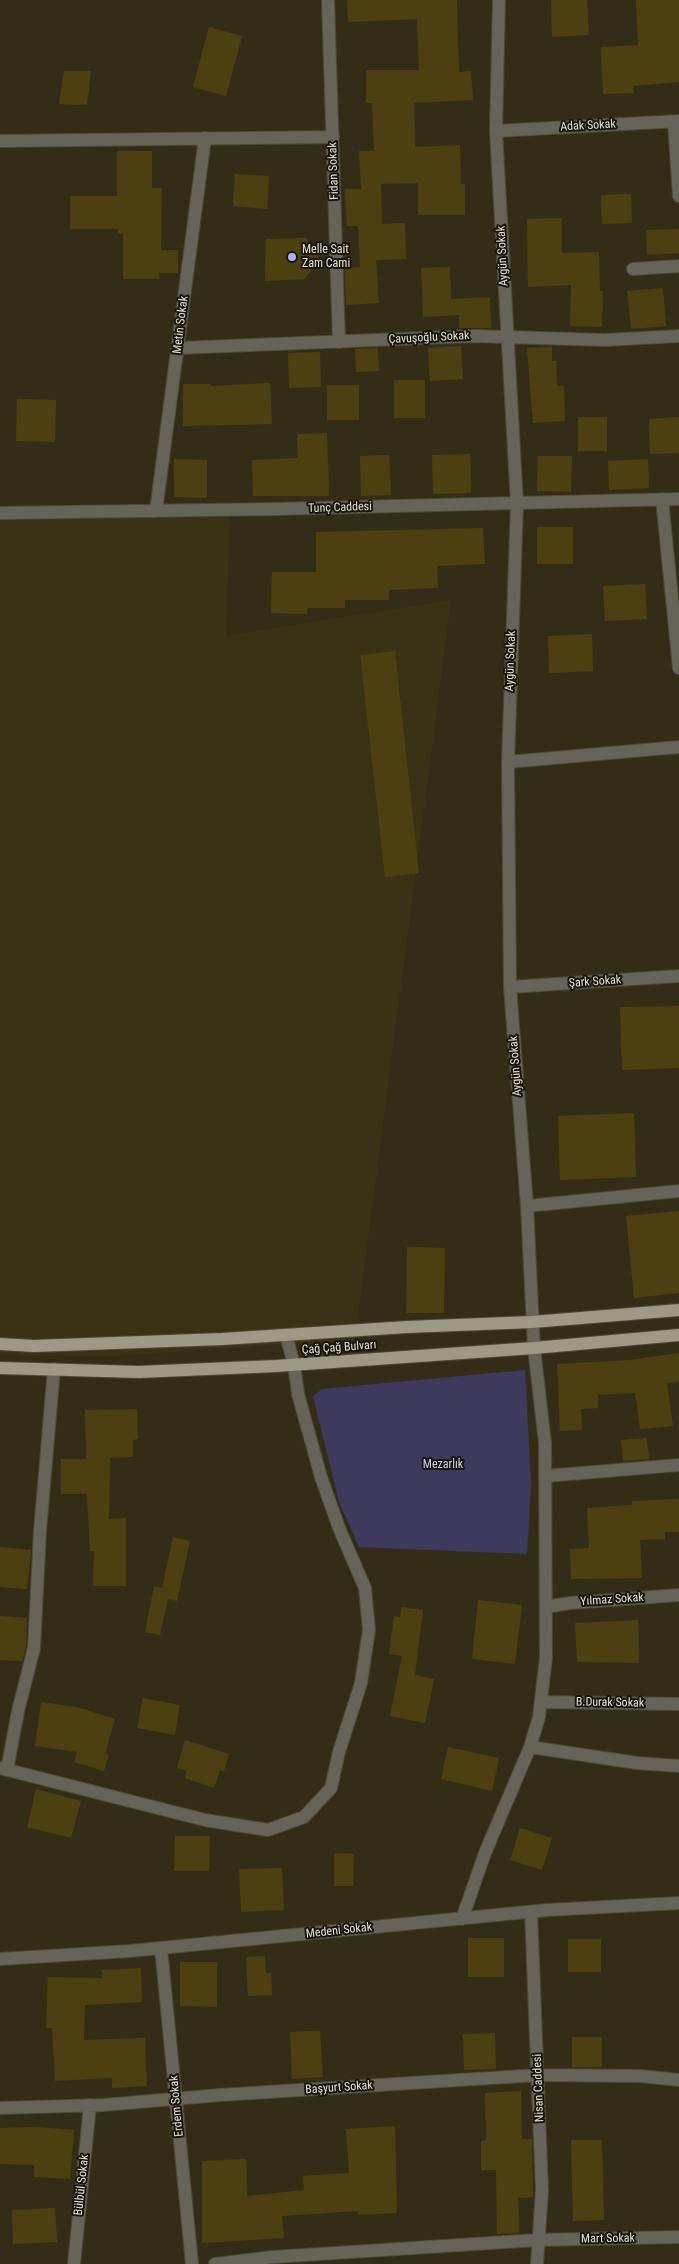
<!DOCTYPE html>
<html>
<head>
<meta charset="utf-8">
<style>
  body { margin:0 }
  canvas { display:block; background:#332d18 }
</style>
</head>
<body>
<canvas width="679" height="2264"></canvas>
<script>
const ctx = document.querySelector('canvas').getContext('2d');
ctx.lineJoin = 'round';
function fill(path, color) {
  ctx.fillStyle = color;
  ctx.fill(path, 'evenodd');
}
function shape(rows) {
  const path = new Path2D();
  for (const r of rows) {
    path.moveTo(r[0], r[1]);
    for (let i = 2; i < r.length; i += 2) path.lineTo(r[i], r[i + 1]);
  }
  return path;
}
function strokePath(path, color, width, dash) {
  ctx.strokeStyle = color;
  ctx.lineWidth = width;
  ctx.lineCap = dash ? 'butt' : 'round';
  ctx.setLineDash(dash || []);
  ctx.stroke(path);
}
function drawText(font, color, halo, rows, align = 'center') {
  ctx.font = font + ' "Roboto Condensed",sans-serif';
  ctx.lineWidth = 4;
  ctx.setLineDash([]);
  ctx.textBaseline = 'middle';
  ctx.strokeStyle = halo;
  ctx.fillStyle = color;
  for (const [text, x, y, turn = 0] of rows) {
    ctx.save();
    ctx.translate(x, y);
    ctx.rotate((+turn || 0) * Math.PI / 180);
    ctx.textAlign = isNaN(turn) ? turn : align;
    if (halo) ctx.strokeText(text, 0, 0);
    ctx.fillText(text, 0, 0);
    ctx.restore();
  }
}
fill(shape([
  [0,512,230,513,226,636,451,600,355,1339,112,1356,0,1355]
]), '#3a3215');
fill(shape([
  [525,1370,531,1484,527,1554,359,1547,339,1502,313,1396,322,1389]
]), '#3d3a5e');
fill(shape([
  [347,0,457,0,459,72,471,71,473,100,414,103,415,147,460,145,461,184,465,184,465,215,418,215,418,183,381,184,382,224,405,223,406,259,376,260,379,303,346,305,345,268,360,267,358,226,347,226,345,189,361,189,359,151,374,151,372,103,366,103,366,70,419,70,417,19,348,22],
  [551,0,587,0,589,35,552,37],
  [636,0,679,0,679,82,633,86,634,93,603,94,601,47,638,45],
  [209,27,242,36,226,96,193,87],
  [64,71,91,71,87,105,59,104],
  [117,151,152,151,152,188,162,188,161,250,178,250,178,273,159,273,160,279,123,279,123,234,118,233,118,229,70,229,70,196,117,196],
  [235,174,269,176,267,209,233,206],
  [631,194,632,223,602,224,601,195],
  [562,218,562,253,599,252,600,291,603,291,602,327,570,326,571,285,528,287,527,219],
  [679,229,679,253,647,255,646,230],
  [306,238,319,252,318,261,305,279,265,281,266,239],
  [450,267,451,299,490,297,491,328,459,328,459,315,423,317,421,268],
  [663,288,666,326,631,329,627,291],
  [461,346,463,379,430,381,428,348],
  [552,347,552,361,556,361,557,386,564,386,565,421,533,423,527,348],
  [378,348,379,371,356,372,355,349],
  [320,352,321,387,289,388,288,353],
  [394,380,425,380,425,418,394,418],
  [270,383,272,424,183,426,183,384,211,384,211,386],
  [327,385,359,385,359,420,327,420],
  [17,399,56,400,55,442,16,441],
  [578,417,607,417,607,451,578,451],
  [679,417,679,453,650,454,649,419],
  [327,433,329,496,253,496,252,460,298,458,297,434],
  [470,454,471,493,433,494,432,455],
  [389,455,391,495,361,496,360,456],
  [538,456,572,456,571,492,537,491],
  [174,459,207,460,207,498,174,497],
  [648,459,649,488,609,490,608,461],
  [537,527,573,527,573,564,537,564],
  [483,528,485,564,437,566,438,588,389,590,389,600,345,600,345,608,307,608,307,614,271,613,272,572,316,572,316,532],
  [645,584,647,619,605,621,603,586],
  [592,634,593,671,549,673,548,636],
  [395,651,419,873,385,877,360,655],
  [679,1006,679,1068,622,1070,620,1007],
  [634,1113,636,1177,560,1180,558,1116],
  [679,1211,679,1293,634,1298,626,1216],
  [407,1247,445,1248,444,1313,406,1313],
  [679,1353,679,1382,667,1383,673,1426,640,1429,635,1393,598,1395,598,1408,581,1409,582,1430,560,1431,557,1364,630,1360],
  [137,1409,138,1439,133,1440,133,1457,110,1458,109,1519,126,1518,126,1586,93,1586,94,1551,90,1551,87,1494,61,1494,61,1459,86,1459,85,1410],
  [647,1438,649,1459,623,1461,621,1440],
  [679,1499,679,1532,665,1532,665,1539,640,1540,642,1578,571,1579,570,1549,589,1548,587,1508,632,1505,632,1501],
  [173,1537,190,1541,177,1601,168,1599,160,1635,145,1632,154,1586,162,1588],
  [0,1547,31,1550,27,1589,0,1587],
  [478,1600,522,1605,515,1664,472,1659],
  [401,1607,423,1610,415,1675,434,1679,425,1723,390,1716,402,1656,389,1654,394,1616,400,1617],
  [0,1616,27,1618,26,1647,22,1661,0,1660],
  [638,1620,639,1663,577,1662,575,1623],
  [143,1698,180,1705,175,1735,137,1728],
  [41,1702,77,1707,115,1719,105,1754,109,1755,104,1771,74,1762,77,1752,35,1746],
  [185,1740,229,1754,224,1771,220,1770,214,1788,185,1778,187,1771,177,1768],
  [448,1747,499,1758,492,1791,441,1779],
  [36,1789,81,1801,71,1838,27,1827],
  [520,1828,552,1838,542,1870,510,1860],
  [175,1836,210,1836,209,1871,174,1871],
  [334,1853,354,1854,353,1886,334,1886],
  [282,1868,284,1910,241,1912,239,1869],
  [468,1938,504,1938,504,1977,468,1977],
  [568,1939,601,1939,601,1972,568,1972],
  [265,1956,266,1973,271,1973,272,1995,248,1996,246,1957],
  [180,1962,217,1962,217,2007,180,2006],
  [141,1968,142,2002,85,2005,84,2040,145,2038,147,2086,112,2088,112,2078,55,2081,52,2028,46,2028,48,1977,102,1978,102,1970],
  [320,2031,323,2077,292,2079,290,2032],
  [495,2033,496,2069,464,2070,463,2034],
  [572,2037,602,2037,602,2067,572,2067],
  [521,2091,522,2139,532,2139,533,2197,518,2198,519,2233,497,2234,496,2170,481,2170,481,2141,486,2140,485,2093],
  [395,2126,397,2213,358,2215,358,2211,282,2216,284,2238,202,2243,202,2161,246,2159,247,2196,304,2190,303,2176,349,2173,346,2129],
  [37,2127,74,2130,70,2179,34,2177,34,2165,0,2164,0,2128],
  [571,2140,602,2140,604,2220,573,2221],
  [55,2208,57,2242,13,2244,12,2210]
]), '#4c4011');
const minor = shape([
  [328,0,339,342],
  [674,122,679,196],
  [496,131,679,121],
  [0,141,333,137],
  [633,269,679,266],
  [178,348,474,336,604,340,679,336],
  [662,499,679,668],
  [156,511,205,138],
  [0,513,276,509,679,499],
  [508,762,679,747],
  [510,987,679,976],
  [527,1206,679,1191],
  [545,1476,679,1465],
  [546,1607,570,1603,679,1595],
  [541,1702,679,1704],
  [530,1747,637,1763,679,1766],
  [0,1768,205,1820,268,1830,304,1817,331,1788,339,1752,361,1683,369,1630,365,1588,339,1528,321,1477,298,1394,294,1365,286,1335],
  [7,1770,18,1711,34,1648,40,1531,54,1369],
  [531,1912,542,2190,537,2264],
  [462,1919,485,1853,530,1747,539,1717,546,1657,545,1443,534,1348,527,1206,510,987,508,762,517,504,496,131,499,0],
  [161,1948,192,2264],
  [0,1959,130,1951,547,1910,679,1903],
  [0,2108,104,2105,220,2095,539,2075,640,2076,679,2080],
  [74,2264,90,2105],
  [215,2264,273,2257,537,2240,679,2237]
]);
const major = shape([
  [0,1344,34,1346,222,1339,407,1327,532,1322,679,1310],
  [0,1368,139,1372,276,1366,534,1348,679,1335]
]);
strokePath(minor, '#4f4a36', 14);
strokePath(major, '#4f4a36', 14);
strokePath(minor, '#666459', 12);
strokePath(major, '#9e9984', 12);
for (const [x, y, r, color] of [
  [292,257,5,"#b1adfa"]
]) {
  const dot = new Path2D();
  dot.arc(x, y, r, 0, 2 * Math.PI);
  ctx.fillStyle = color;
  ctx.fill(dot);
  strokePath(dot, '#18160c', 2);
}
drawText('12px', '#e4e0d3', '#18160c', [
  ["Adak Sokak",588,126,-3],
  ["Fidan Sokak",334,171,-92],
  ["Aygün Sokak",503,256,-93],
  ["Metin Sokak",181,325,-83],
  ["Çavuşoğlu Sokak",429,338,-3],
  ["Tunç Caddesi",340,508,-2],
  ["Aygün Sokak",511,661,-88],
  ["Şark Sokak",595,982,-4],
  ["Aygün Sokak",516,1066,-94],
  ["Çağ Çağ Bulvarı",339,1348,-4],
  ["Yılmaz Sokak",612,1600,-4],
  ["B.Durak Sokak",610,1703,1],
  ["Medeni Sokak",339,1931,-6],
  ["Başyurt Sokak",339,2088,-4],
  ["Nisan Caddesi",539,2088,-92],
  ["Erdem Sokak",177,2106,-95],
  ["Bülbül Sokak",82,2185,-84],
  ["Mart Sokak",608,2239,-1]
]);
drawText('12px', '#e4e0d3', '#18160c', [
  ["Melle Sait",302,250],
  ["Zam Cami",302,264]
], 'left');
drawText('12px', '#d1d0fa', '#18160c', [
  ["Mezarlık",443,1465]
]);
</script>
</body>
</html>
